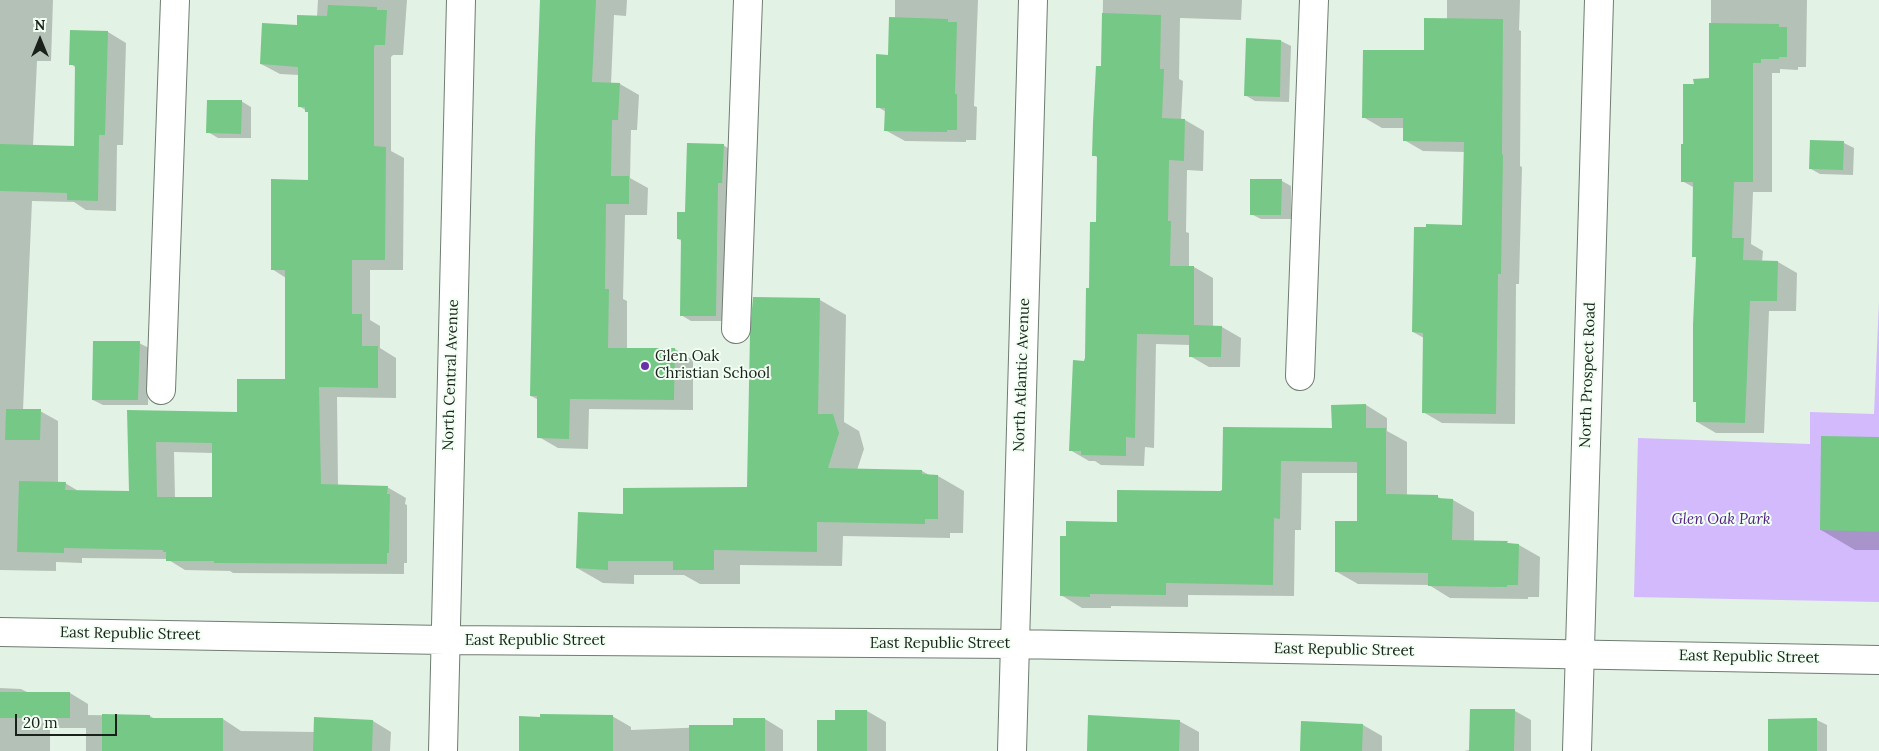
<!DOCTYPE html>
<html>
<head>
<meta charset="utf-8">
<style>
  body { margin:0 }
  #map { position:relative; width:1879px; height:751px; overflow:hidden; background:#e2f2e4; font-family:Lora,serif }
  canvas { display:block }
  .north { position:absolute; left:15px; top:15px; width:50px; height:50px; -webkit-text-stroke:4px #f1fff3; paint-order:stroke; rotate:0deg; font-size:14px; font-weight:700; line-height:20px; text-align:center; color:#1a201a }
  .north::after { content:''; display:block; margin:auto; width:18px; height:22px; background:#1a201a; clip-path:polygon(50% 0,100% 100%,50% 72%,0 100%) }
  .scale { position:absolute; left:15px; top:714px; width:102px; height:22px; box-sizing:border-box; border:2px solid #1a201a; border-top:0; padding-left:6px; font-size:15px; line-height:18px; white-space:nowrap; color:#1a201a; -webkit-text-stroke:4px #f1fff3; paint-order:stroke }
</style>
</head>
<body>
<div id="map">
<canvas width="1879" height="751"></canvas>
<div class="north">N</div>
<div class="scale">20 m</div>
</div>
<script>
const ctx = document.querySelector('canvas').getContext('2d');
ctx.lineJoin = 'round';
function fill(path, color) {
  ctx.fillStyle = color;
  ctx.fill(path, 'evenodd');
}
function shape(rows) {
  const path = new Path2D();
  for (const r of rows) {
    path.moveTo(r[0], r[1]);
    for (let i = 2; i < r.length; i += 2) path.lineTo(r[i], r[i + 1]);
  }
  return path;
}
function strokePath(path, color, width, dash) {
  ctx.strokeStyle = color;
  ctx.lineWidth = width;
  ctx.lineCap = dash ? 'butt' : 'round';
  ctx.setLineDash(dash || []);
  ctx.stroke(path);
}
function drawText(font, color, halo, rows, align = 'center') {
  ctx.font = font + ' Lora,serif';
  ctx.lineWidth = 4;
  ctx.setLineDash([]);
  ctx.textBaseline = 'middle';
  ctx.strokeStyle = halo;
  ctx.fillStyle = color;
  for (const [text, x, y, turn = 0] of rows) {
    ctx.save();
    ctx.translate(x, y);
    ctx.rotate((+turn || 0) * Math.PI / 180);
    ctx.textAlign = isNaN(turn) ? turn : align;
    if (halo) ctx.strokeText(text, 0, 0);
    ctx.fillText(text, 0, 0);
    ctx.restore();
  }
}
fill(shape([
  [1879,302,1879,602,1634,597,1638,438,1810,444,1810,412,1874,414]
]), '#d3bafd');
fill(shape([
  [0,0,53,0,51,61,37,61,33,146,75,147,76,68,71,64,108,32,126,43,123,145,117,145,116,211,86,210,74,202,32,201,23,410,40,411,58,421,58,483,65,483,80,492,131,493,128,411,238,414,286,381,286,278,272,269,309,181,310,113,299,106,299,75,280,74,261,64,298,26,317,17,318,0,407,0,403,55,393,55,391,57,391,151,404,158,403,270,370,270,370,320,380,326,380,348,396,358,396,398,337,397,338,486,387,487,406,498,405,504,407,505,407,563,404,563,404,574,233,573,230,571,185,570,167,559,82,558,82,563,56,562,56,571,0,570],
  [174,452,213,453,213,498,175,498],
  [540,0,627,0,626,16,614,15,611,84,620,84,639,95,637,130,631,130,630,178,648,188,647,215,625,215,623,299,627,301,627,349,675,349,693,360,693,410,589,409,588,449,558,448,539,437,539,400,531,396,542,3],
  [895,0,978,0,974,106,977,107,976,140,966,140,966,142,905,141,885,130,886,112,878,107,889,56,895,19],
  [1103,0,1242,0,1241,20,1180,18,1179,79,1183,81,1181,120,1185,120,1204,131,1203,171,1187,170,1186,232,1189,233,1189,267,1194,267,1213,278,1213,327,1222,327,1241,338,1240,367,1209,367,1190,356,1190,345,1156,344,1154,448,1145,447,1144,466,1101,465,1095,461,1089,461,1070,450,1085,362,1090,289,1097,223,1098,158,1094,155,1102,68],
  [1447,0,1520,0,1519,30,1521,31,1520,166,1522,167,1519,284,1516,284,1515,424,1442,423,1423,412,1424,338,1413,332,1463,226,1465,152,1423,151,1404,140,1404,128,1382,128,1363,117,1425,52,1447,20],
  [1711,0,1807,0,1806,67,1798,67,1798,70,1780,69,1780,73,1772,73,1772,192,1753,192,1751,244,1763,251,1762,262,1778,262,1797,273,1796,311,1769,311,1764,433,1716,433,1697,422,1697,258,1694,256,1695,188,1682,181,1685,145,1695,86,1711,80],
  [1247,40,1281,41,1291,46,1289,102,1255,101,1245,95],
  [241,101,251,107,251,138,218,138,208,132],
  [1844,143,1854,148,1853,175,1820,174,1811,169],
  [723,145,733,151,731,188,727,188,726,321,691,321,681,315,682,241,678,239],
  [1282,181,1291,186,1291,219,1261,219,1251,214],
  [754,299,820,300,846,315,844,422,859,431,864,449,857,470,922,471,931,476,938,476,964,491,963,533,950,533,950,538,843,536,842,566,740,565,740,584,700,584,684,575,634,575,634,584,603,583,577,568,624,515,748,489],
  [139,343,149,348,148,405,103,405,93,400],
  [1366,405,1387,418,1387,431,1407,442,1407,496,1438,497,1443,500,1453,500,1474,512,1474,542,1507,543,1519,545,1540,557,1539,597,1528,597,1528,599,1450,598,1429,585,1358,584,1337,572,1359,523,1359,473,1302,473,1301,530,1295,530,1294,596,1188,595,1188,607,1111,606,1111,608,1082,608,1061,595,1118,523,1220,493,1333,429,1333,406],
  [1879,438,1879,550,1855,550,1821,530],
  [0,688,21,689,29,693,70,693,88,704,88,715,150,716,155,719,223,719,241,731,315,732,373,721,391,732,390,751,86,751,86,728,50,728,50,751,0,751],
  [836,711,867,711,886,722,886,751,818,751,836,721],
  [1515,711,1531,720,1531,751,1464,751,1470,750],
  [612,716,631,727,631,730,734,726,765,719,783,730,783,751,520,751],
  [1817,720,1827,725,1827,751,1770,751],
  [1179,721,1199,732,1199,751,1088,751],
  [1363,725,1382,736,1382,751,1302,751]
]), '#0003');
fill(shape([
  [540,0,596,0,592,82,620,83,618,120,612,120,611,176,629,176,629,204,606,204,605,289,609,289,608,348,675,348,674,400,570,399,569,439,537,438,537,396,530,396,535,139],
  [328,5,377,7,377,10,387,10,385,45,375,45,374,47,374,146,386,147,385,260,352,260,352,314,362,314,362,346,378,346,378,388,319,387,321,484,388,486,387,494,390,494,389,553,387,553,387,564,214,563,214,561,166,561,166,552,163,552,163,550,64,548,64,553,17,552,19,481,66,482,65,490,129,491,127,410,237,412,237,379,285,379,285,270,271,270,271,179,308,180,308,112,305,112,305,107,298,107,298,67,260,64,262,23,297,25,297,15,327,16],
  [156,442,212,443,212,497,157,497],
  [1102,13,1161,15,1160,69,1164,69,1162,118,1185,119,1184,161,1169,160,1168,221,1171,221,1170,266,1194,266,1194,325,1222,326,1221,357,1189,357,1189,335,1137,334,1135,438,1126,437,1126,456,1081,455,1081,451,1069,451,1073,360,1084,361,1085,358,1086,288,1089,288,1090,222,1096,222,1097,156,1092,156,1093,123,1096,66,1101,66],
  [889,17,948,19,948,22,957,22,955,94,957,94,957,130,947,130,947,132,884,131,885,108,876,108,876,54,888,55],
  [1424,18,1503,19,1502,154,1503,155,1501,274,1498,274,1496,414,1422,413,1423,333,1412,332,1414,227,1426,227,1426,224,1462,225,1464,142,1403,141,1403,118,1362,118,1363,50,1424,50],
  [1709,23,1779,24,1779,27,1787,27,1787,57,1779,57,1779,59,1761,59,1761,63,1753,63,1753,182,1734,182,1732,238,1744,238,1743,260,1778,261,1777,301,1750,301,1745,423,1696,422,1696,402,1693,402,1693,325,1696,257,1692,257,1693,182,1681,182,1681,144,1683,144,1683,84,1694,84,1693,79,1709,78],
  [70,30,108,31,105,135,99,135,98,201,67,200,67,193,0,191,0,144,74,146,75,65,69,65],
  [1246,38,1281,40,1280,97,1244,96],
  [207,100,242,100,241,134,206,133],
  [1810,140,1844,141,1843,170,1809,169],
  [687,143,724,144,722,183,718,183,716,316,680,316,681,239,677,239,677,212,685,212],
  [1250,179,1282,179,1281,215,1250,215],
  [753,297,820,298,818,414,833,414,839,433,828,468,922,470,922,474,938,475,938,519,925,519,925,524,817,522,817,552,714,550,714,570,673,570,673,561,608,561,608,570,576,568,578,512,623,514,623,488,747,487,750,334],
  [93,341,140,341,138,400,92,400],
  [1366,404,1366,428,1386,428,1386,494,1438,495,1438,498,1453,499,1452,540,1508,541,1507,543,1519,544,1518,585,1507,585,1507,587,1428,586,1428,573,1335,572,1335,521,1357,521,1357,462,1281,461,1280,519,1274,518,1273,585,1166,583,1166,595,1090,594,1090,597,1060,596,1060,536,1066,536,1066,521,1117,522,1117,490,1220,491,1222,490,1223,427,1332,428,1331,405],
  [6,409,41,409,40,440,5,440],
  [1821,436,1879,437,1879,532,1820,530],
  [0,692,70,692,70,718,0,718],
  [1470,709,1515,709,1514,751,1469,751],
  [835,710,867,710,867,751,817,751,817,720,835,720],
  [102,714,150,715,150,718,223,718,223,751,102,751],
  [540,714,613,715,613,751,519,751,519,716,540,717],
  [1088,715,1180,720,1179,751,1087,751],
  [314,717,373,720,372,751,313,751],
  [733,718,765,718,765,751,689,751,689,725,733,725],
  [1817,718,1817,751,1768,751,1768,719],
  [1301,721,1363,724,1362,751,1300,751]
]), '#75c885');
const minor = shape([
  [736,329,748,0],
  [1300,376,1314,0],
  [161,390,175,0],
  [0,632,444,640,1014,644,1879,660],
  [443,751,461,0],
  [1012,751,1033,0]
]);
const major = shape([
  [1577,751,1599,0]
]);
strokePath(minor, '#6e7d70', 30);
strokePath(major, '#6e7d70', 30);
strokePath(minor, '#fff', 28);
strokePath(major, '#fff', 28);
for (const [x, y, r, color] of [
  [645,366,5,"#6930a7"]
]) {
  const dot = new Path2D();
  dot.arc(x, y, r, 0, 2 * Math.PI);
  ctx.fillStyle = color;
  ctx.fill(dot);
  strokePath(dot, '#f1fff3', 2);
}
drawText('15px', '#1a201a', '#f1fff3', [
  ["Glen Oak",655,357],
  ["Christian School",655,374]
], 'left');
drawText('15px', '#1a201a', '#f1fff3', [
  ["North Central Avenue",451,375,-88],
  ["North Atlantic Avenue",1022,375,-88],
  ["North Prospect Road",1588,375,-88],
  ["East Republic Street",130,634,1],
  ["East Republic Street",535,641],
  ["East Republic Street",940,644],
  ["East Republic Street",1344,650,1],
  ["East Republic Street",1749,657,1]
]);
drawText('italic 15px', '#4f1e82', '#f1fff3', [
  ["Glen Oak Park",1721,520]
]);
</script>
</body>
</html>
